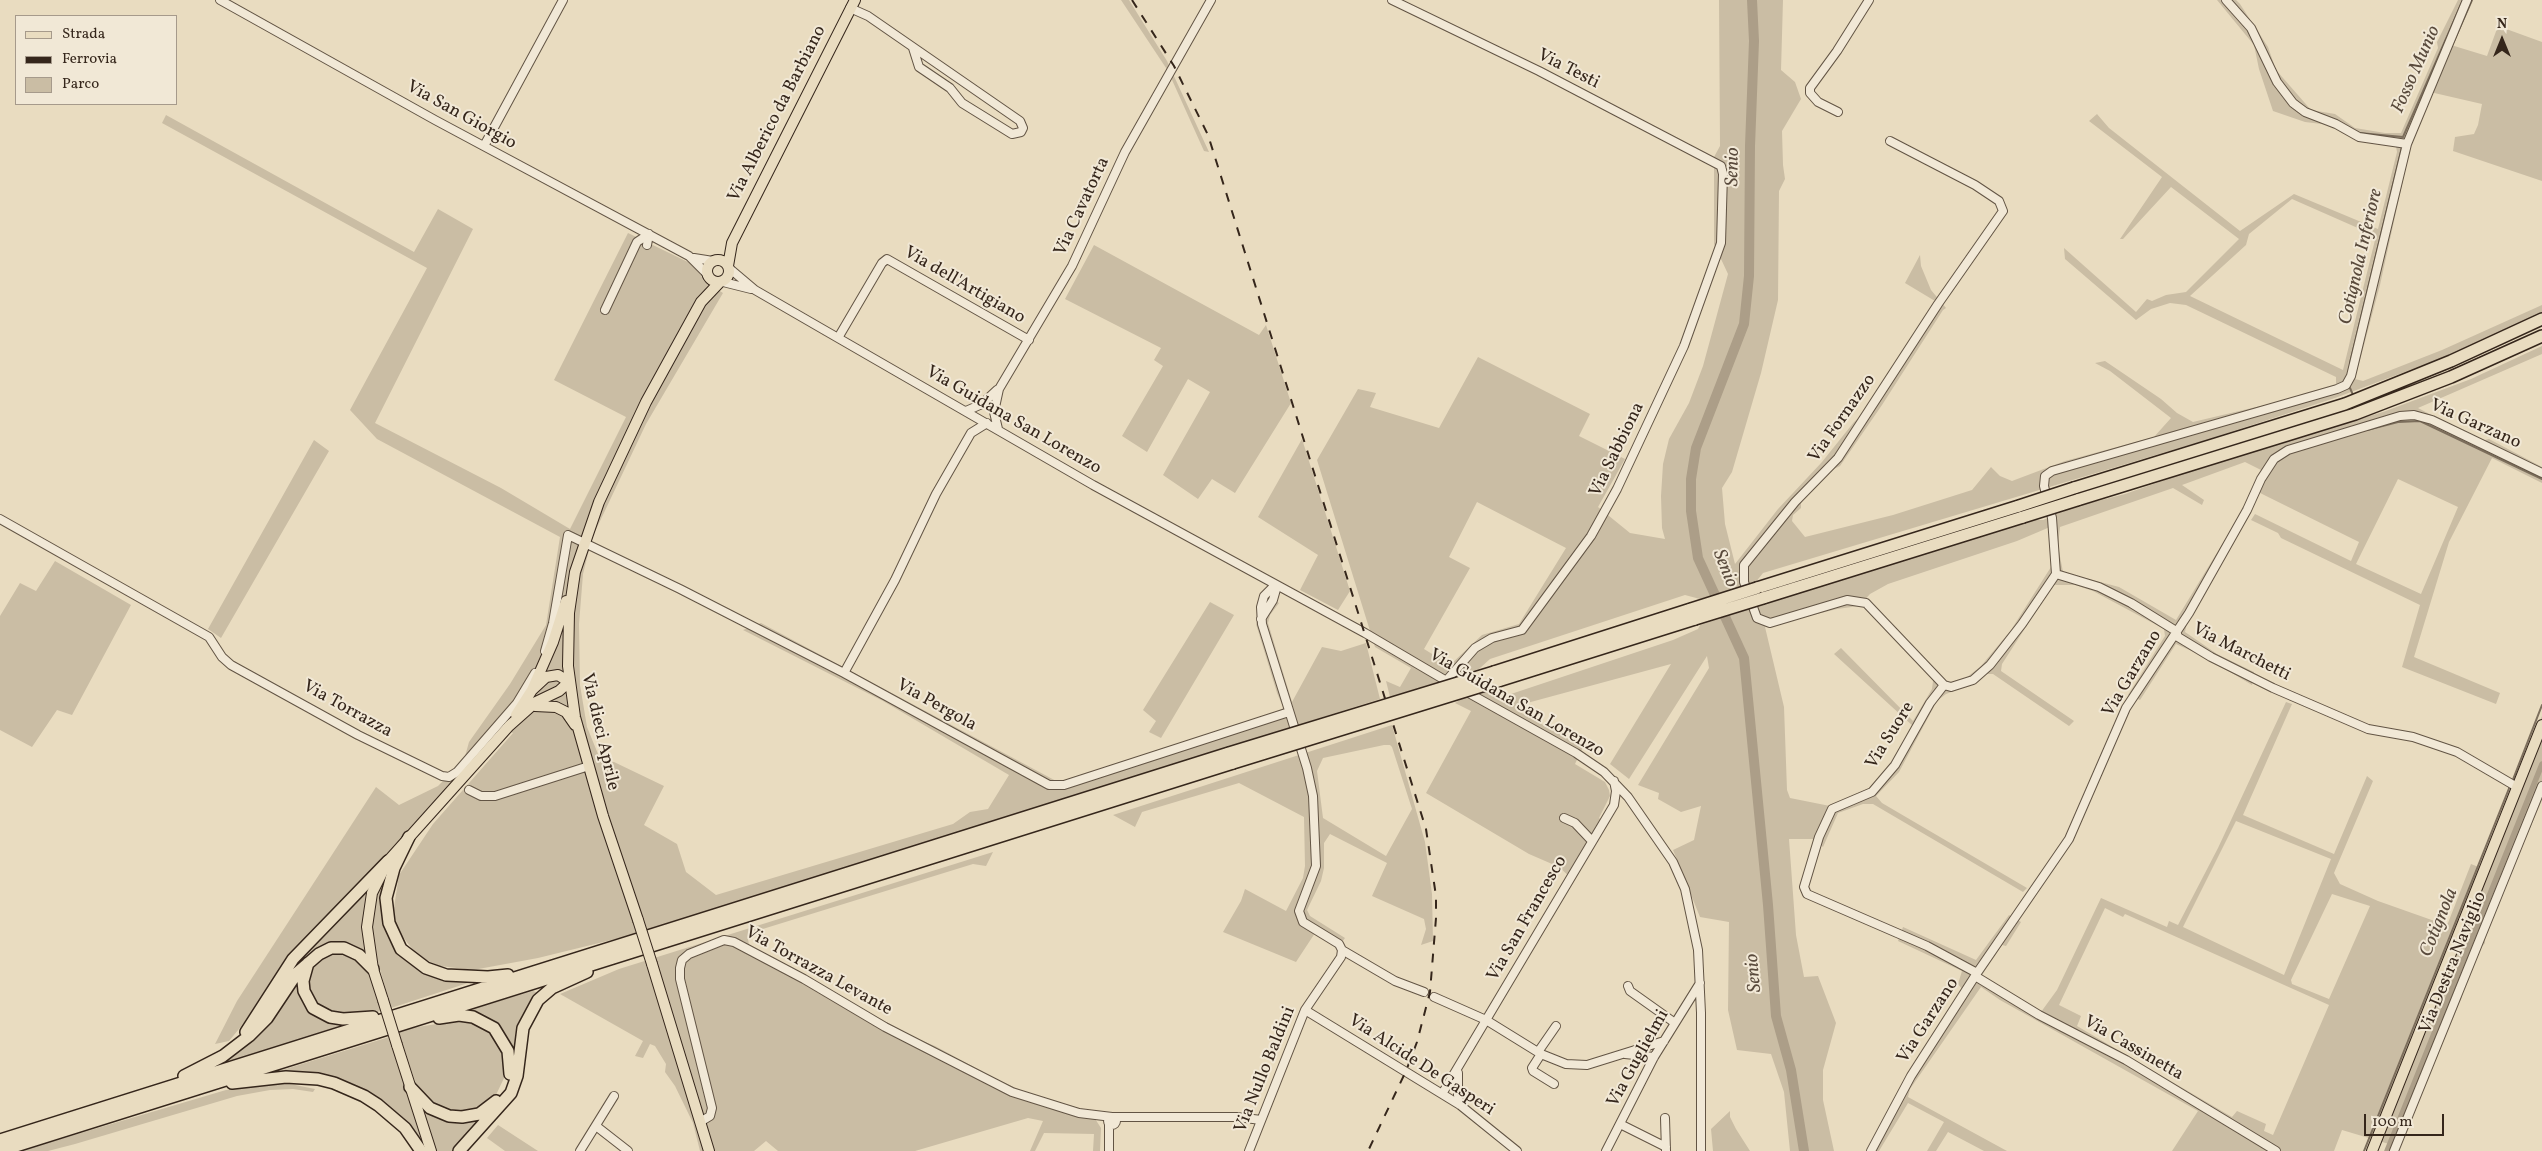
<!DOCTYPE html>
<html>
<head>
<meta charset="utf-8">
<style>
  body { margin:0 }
  #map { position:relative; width:2542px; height:1151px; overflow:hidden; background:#e9dcc0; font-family:Vollkorn,serif }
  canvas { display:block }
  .legend { position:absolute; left:15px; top:15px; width:162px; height:90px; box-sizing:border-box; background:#f1e8d6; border:1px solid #a69a8b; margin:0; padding:6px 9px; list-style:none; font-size:15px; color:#35261b }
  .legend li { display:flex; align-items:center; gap:10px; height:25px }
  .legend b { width:25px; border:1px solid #a69a8b }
  .north { position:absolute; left:2477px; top:15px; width:50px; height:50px; -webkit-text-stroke:4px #f1e8d6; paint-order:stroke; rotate:0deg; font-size:14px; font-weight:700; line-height:20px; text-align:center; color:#35261b }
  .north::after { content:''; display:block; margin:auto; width:18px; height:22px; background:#35261b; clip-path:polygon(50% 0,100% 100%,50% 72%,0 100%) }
  .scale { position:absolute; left:2364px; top:1114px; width:80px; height:22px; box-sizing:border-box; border:2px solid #35261b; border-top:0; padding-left:6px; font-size:15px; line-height:18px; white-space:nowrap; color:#35261b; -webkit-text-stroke:4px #f1e8d6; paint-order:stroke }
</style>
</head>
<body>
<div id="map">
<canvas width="2542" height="1151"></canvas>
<ul class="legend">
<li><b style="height:6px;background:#e9dcc0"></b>Strada</li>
<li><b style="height:6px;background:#35261b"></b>Ferrovia</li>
<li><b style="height:14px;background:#cabda4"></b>Parco</li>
</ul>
<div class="north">N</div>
<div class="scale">100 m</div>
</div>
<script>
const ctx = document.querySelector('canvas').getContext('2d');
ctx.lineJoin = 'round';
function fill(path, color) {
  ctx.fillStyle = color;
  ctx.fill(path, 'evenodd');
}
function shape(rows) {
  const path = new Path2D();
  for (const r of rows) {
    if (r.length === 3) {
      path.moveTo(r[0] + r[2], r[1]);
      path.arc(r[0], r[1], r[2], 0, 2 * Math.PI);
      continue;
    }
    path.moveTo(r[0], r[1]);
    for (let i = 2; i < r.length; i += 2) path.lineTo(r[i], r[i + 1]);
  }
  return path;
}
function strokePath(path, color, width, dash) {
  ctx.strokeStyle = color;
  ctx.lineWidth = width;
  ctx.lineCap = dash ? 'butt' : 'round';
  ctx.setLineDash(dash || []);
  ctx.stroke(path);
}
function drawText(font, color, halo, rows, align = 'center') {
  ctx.font = font + ' Vollkorn,serif';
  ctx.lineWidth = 4;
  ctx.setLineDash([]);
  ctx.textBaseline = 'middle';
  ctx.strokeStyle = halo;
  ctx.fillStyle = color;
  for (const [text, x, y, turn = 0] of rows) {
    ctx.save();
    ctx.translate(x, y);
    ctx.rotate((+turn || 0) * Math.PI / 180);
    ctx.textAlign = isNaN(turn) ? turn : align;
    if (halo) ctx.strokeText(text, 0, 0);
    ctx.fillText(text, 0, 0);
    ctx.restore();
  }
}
fill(shape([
  [1121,0,1129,0,1167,61,1209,152,1204,151,1168,71],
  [1719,0,1783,0,1781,70,1795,82,1801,99,1782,131,1783,165,1785,179,1779,191,1778,300,1761,373,1732,472,1722,488,1725,524,1735,564,1778,509,1822,462,1854,422,1884,395,1894,364,1935,301,1905,283,1920,255,1921,266,1931,290,1946,308,1943,310,1882,405,1840,466,1812,480,1801,503,1801,508,1793,515,1792,521,1805,537,1893,515,1972,490,1991,467,2000,476,2012,481,2065,461,2154,437,2171,418,2110,371,2095,363,2105,361,2161,399,2177,413,2193,422,2336,388,2336,377,2186,305,2170,303,2151,309,2136,320,2065,259,2064,248,2136,312,2147,299,2152,301,2166,295,2186,292,2239,239,2171,187,2123,239,2120,239,2162,177,2089,121,2097,114,2109,128,2240,231,2294,194,2378,229,2397,152,2396,146,2362,141,2342,133,2330,125,2305,122,2273,111,2259,69,2254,45,2217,0,2236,0,2240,4,2268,47,2276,70,2311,110,2335,114,2355,128,2385,133,2401,133,2438,48,2437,42,2458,0,2470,0,2451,45,2487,56,2498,26,2542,42,2542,181,2453,151,2455,137,2474,134,2478,125,2482,104,2430,92,2414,130,2380,285,2355,379,2363,381,2442,350,2542,305,2542,317,2496,338,2335,398,2206,440,1763,573,1755,583,1700,599,1685,595,1490,659,1479,669,1390,697,1386,681,1400,687,1411,668,1375,647,1317,460,1358,389,1376,393,1370,407,1439,428,1478,357,1590,414,1579,436,1625,459,1598,507,1630,533,1665,539,1662,528,1661,496,1663,464,1669,439,1689,403,1703,366,1728,274,1714,244,1714,157,1720,146],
  [2292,199,2376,236,2343,370,2190,296,2246,245,2249,234],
  [1477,502,1566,548,1519,624,1482,635,1450,665,1424,649,1470,568,1449,557],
  [166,115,414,252,438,209,473,229,375,423,501,488,570,529,626,417,554,380,628,233,690,263,699,271,703,280,723,293,646,424,592,538,583,574,579,624,580,685,587,727,598,754,606,761,614,762,664,786,644,825,677,844,686,872,716,895,953,824,970,812,988,809,1009,775,883,701,743,630,761,623,1058,782,1282,711,1283,707,1277,693,1256,624,1257,603,1261,592,1279,603,1270,615,1268,623,1292,702,1322,647,1341,651,1366,643,1380,699,648,931,538,958,473,970,440,966,426,960,413,950,396,928,393,914,399,875,433,824,513,733,501,727,407,834,298,945,248,1018,229,1041,215,1044,237,1001,376,787,399,805,438,786,464,760,469,742,510,684,546,625,560,537,377,439,350,410,427,268,162,123],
  [1094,245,1259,335,1266,325,1291,403,1235,493,1212,479,1198,499,1163,475,1210,392,1188,379,1147,452,1122,436,1163,366,1154,360,1161,348,1065,299],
  [2542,346,2542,354,2418,408,2481,441,2489,439,2542,467,2542,483,2492,458,2449,542,2414,657,2500,693,2496,704,2402,667,2420,605,2281,538,2278,533,2251,520,2255,514,2351,561,2359,542,2252,489,2261,470,2245,462,2182,485,2204,500,2202,505,2173,488,2060,527,2058,546,2063,572,2119,587,2176,620,2235,523,2242,528,2187,623,2185,632,2217,654,2254,672,2252,685,2205,657,2176,644,2140,700,2128,695,2165,636,2164,629,2093,591,2075,585,2053,585,2002,664,2001,671,2074,721,2069,726,1993,674,1986,674,1975,683,1946,694,1937,701,1899,772,1876,796,1882,803,2027,888,2023,892,1873,804,1863,804,1838,813,1823,847,1813,839,1789,839,1796,935,1804,977,1818,976,1836,1023,1823,1070,1823,1100,1834,1151,1790,1151,1784,1092,1771,1054,1737,1050,1728,1010,1729,922,1700,917,1673,850,1694,840,1701,806,1681,812,1658,799,1659,793,1638,785,1709,668,1707,656,1629,779,1610,764,1671,664,1516,706,1516,710,1583,747,1575,764,1605,782,1609,790,1610,796,1599,818,1604,821,1570,877,1559,867,1529,854,1426,793,1471,711,1455,703,1464,697,1486,691,1511,694,1673,640,1698,629,1700,625,1758,606,2033,520,2043,520,2074,507,2125,494,2230,457,2383,412,2471,379],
  [2398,479,2458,507,2421,594,2356,564],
  [2050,527,2051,567,2011,630,1981,666,1966,678,1951,682,1933,681,1932,689,1913,721,1841,648,1834,654,1914,727,1902,750,1869,788,1830,806,1790,798,1787,790,1784,707,1765,627,1837,609,1859,606,1870,594,1888,584,2017,541],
  [1302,439,1350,591,1338,610,1300,590,1318,555,1258,517],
  [314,440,329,451,221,638,208,629],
  [55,561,131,605,72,715,57,710,32,747,0,730,0,616,20,583,36,591],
  [1210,602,1234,615,1161,738,1149,732,1156,721,1143,710],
  [2286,702,2292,704,2243,815,2334,854,2367,776,2373,781,2334,873,2340,884,2378,901,2443,924,2448,923,2471,864,2481,868,2542,716,2542,800,2485,934,2485,943,2464,968,2455,994,2462,997,2399,1147,2342,1130,2334,1151,2172,1151,2198,1111,2000,1000,1981,987,1910,1089,1908,1097,2007,1151,1984,1151,1948,1132,1936,1151,1927,1151,1944,1122,1908,1103,1879,1151,1867,1151,1905,1079,1962,989,1958,984,1962,971,1898,941,1903,927,1976,960,2009,915,2021,922,2006,946,2002,945,1982,975,2041,1012,2057,990,2101,898,2167,927,2169,921,2178,925,2218,848],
  [2236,821,2331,859,2284,975,2183,927],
  [2332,894,2370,906,2329,999,2292,984,2291,980],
  [2105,908,2123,917,2125,914,2329,1005,2273,1135,2264,1131,2266,1124,2237,1111,2232,1117,2077,1026,2081,1016,2059,1005],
  [1392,725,1425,842,1432,894,1433,941,1421,945,1426,929,1424,919,1372,896,1387,863,1330,834,1324,843,1324,868,1321,881,1307,910,1310,916,1345,938,1339,946,1315,933,1296,962,1223,932,1241,901,1245,889,1286,911,1303,878,1305,866,1304,817,1239,783,1142,812,1135,827,1113,815],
  [1384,745,1390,745,1392,747,1412,809,1386,856,1323,818,1317,771,1323,758],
  [993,852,986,866,973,864,753,932,748,939,749,945,913,1037,935,1046,994,1078,1027,1093,1090,1111,1101,1128,1100,1151,1093,1151,1094,1134,1044,1133,1035,1151,1030,1151,1043,1121,1028,1118,915,1151,778,1151,766,1141,754,1151,700,1151,693,1123,675,1086,665,1072,666,1064,655,1046,650,1044,643,1058,635,1056,643,1041,560,994,619,969],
  [389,873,386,928,392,943,401,954,410,964,426,973,474,981,391,1008,371,938,374,898,382,879],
  [373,877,368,957,326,947,268,1013,296,961],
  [338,951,356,957,369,971,379,997,381,1011,361,1015,341,1016,314,1005,308,996,308,971,319,958],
  [297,977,302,994,341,1024,340,1026,215,1067,214,1064],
  [533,991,539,993,514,1055,509,1039,496,1025,465,1011],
  [469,1019,492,1031,507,1057,505,1076,495,1097,477,1110,449,1110,431,1103,418,1090,398,1030],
  [389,1037,427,1151,394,1113,305,1073,276,1072],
  [280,1082,315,1089,313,1092,293,1089,270,1090,237,1096,75,1144,48,1151,20,1151,226,1090],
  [420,1103,433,1114,486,1116,454,1151,436,1151],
  [1730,1111,1730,1117,1736,1129,1750,1151,1713,1151,1711,1129],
  [498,1125,538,1151,505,1151,487,1138]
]), '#cabda4');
strokePath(shape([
  [2446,59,2472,0],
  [2359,133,2403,137,2463,0],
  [2350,363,2402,147],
  [2350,388,2353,395],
  [2367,430,2398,422,2420,421,2542,479],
  [2512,782,2542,705],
  [2364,1151,2510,786]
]), '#7c6e5c', 2);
strokePath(shape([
  [2387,1151,2542,764]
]), '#ac9e88', 5.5);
strokePath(shape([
  [1752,0,1754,41,1750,146,1749,276,1744,324,1696,448,1691,479,1691,511,1698,558,1744,658,1768,905,1776,1016,1791,1070,1804,1151]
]), '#ac9e88', 10);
const minor = shape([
  [220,0,435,120,689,256,707,274],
  [1392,0,1539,71,1721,166,1723,174,1721,243,1684,346,1617,489,1591,536,1522,630,1492,638,1475,648,1446,681],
  [2226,0,2251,28,2277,82,2293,103,2305,112,2336,124,2359,137,2407,144],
  [850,8,868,16,1020,121,1023,128,1021,132,1012,134,962,103,950,88,919,67,913,48],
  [1838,112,1818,102,1810,93,1810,88,1837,51,1869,0],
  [1890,141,1975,185,1999,201,2003,211,1938,304,1838,458,1795,502,1744,565,1744,582,1757,618,1770,623,1847,600,1866,603,1944,685],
  [484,146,563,0],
  [694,258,713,261],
  [729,268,755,290,819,327,1093,485,1365,633,1455,686],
  [723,282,751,289],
  [605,310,637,242,649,234,647,245],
  [838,338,882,263,887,259,1029,340],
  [966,411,982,404,997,390],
  [998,429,994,412,999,389,1072,266,1125,152,1211,0],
  [0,519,209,637,222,657,231,665,358,735,442,776,449,777,457,772,517,703,535,673],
  [2056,574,2052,518,2044,486,2045,476,2052,471,2337,389,2346,385,2351,376,2407,144,2467,0],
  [2056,574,2099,587,2131,603,2176,631,2178,637,2211,657,2273,688,2368,729,2413,737,2457,752,2517,787],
  [1277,586,1272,588,1264,596,1261,607,1262,624,1307,768,1313,796,1316,866,1299,911,1303,922,1339,944,1342,950],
  [1261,619,1273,600,1277,586],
  [545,651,553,623,568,535,680,589,844,673,1049,785,1064,785,1289,712],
  [844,673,895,580,936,494,971,433,987,423],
  [1944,685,1930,703,1895,765,1872,792,1832,809,1819,837,1804,887,1807,894,1927,946,1977,973],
  [1944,685,1951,687,1973,680,1990,665,2022,624,2056,574],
  [1465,691,1576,753,1604,772,1628,797,1673,862,1685,889,1698,950,1701,1013,1701,1151],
  [469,790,481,796,495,796,589,766],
  [1564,818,1575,823,1592,841],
  [1342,950,1395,981,1424,992],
  [1975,976,2039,1015,2126,1060,2276,1151],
  [1628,986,1630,991,1675,1023],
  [1434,997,1486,1020,1541,1054,1566,1064,1587,1065,1664,1041],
  [1305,1010,1460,1105,1517,1151],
  [1538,1052,1556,1026],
  [1541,1054,1532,1068,1533,1071,1554,1084],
  [1625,1054,1654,1057],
  [1458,1073,1458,1095,1460,1105],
  [1442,1094,1614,805,1616,791,1614,781],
  [1112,1121,4],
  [1113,1117,1237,1117,1261,1120],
  [1665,1118,1666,1151],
  [700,1122,710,1116,712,1108,680,979,680,968,682,960,689,954,724,940,734,942,804,979,885,1027,1012,1092,1079,1113,1112,1117],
  [1109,1123,1109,1151],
  [1620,1124,1666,1147],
  [596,1126,628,1151],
  [580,1151,614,1096],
  [1249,1151,1305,1010,1341,957,1342,950],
  [1606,1151,1654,1057,1700,983],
  [1871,1151,1911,1076,1977,973,2069,839,2126,708,2189,613,2247,510,2261,479,2274,459,2288,450,2400,416,2414,415,2432,420,2542,473],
  [2394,1151,2542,786]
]);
const major = shape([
  [718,271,11],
  [728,266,732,243,855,0],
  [532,690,553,642,566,601],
  [535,706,556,707,566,712,575,725],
  [516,715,532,690,546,677,558,675,569,682],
  [638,920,603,816,575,717,568,666,569,613,575,572,599,502,646,402,701,302,719,283],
  [652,964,709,1151],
  [383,1000,373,969,367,927,372,893,388,861,509,726,536,702,559,691,569,682],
  [397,1045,431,1151],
  [2372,1151,2542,725]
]);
const highway = shape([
  [2074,488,2345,404,2451,361,2542,319],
  [2077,500,2355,414,2451,377,2542,336],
  [1757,588,2019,506],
  [1763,598,2023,517],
  [1494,672,1691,609],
  [1498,681,1695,619],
  [409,837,394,868,386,898,389,923,401,949,426,968,446,975,488,977,508,975],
  [308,963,303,981,304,991,313,1008,330,1017,343,1019,373,1017],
  [439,1018,459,1015,473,1017,494,1028,508,1051,510,1074],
  [246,1032,293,959,388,861],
  [184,1076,223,1056,249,1036,267,1018,297,973,319,954,331,948,344,948,359,955,373,969],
  [232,1083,286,1077,318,1079,334,1083,364,1096,378,1105,405,1128,421,1151],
  [410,1087,430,1108,449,1116,462,1117,479,1114,496,1101],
  [0,1140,1229,753],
  [0,1151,1233,763],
  [459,1151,511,1093,517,1076,523,1028,538,1000,552,988,587,972]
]);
strokePath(minor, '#625444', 10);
strokePath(major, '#35261b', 12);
strokePath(highway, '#35261b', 14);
strokePath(minor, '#f1e8d6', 8);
strokePath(major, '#e9dcc0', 10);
strokePath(highway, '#e9dcc0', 11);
strokePath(shape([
  [1132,0,1174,66,1208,135,1426,829,1436,896,1436,918,1430,992,1417,1042,1406,1071,1368,1151]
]), '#35261b', 2, [9, 9]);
const majorBridge = shape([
  [638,920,652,964],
  [383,1000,397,1045]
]);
const highwayBridge = shape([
  [2019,506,2074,488],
  [2023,517,2077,500],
  [1691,609,1757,588],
  [1695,619,1763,598],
  [1229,753,1494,672],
  [1233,763,1498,681]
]);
strokePath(majorBridge, '#35261b', 12, []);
strokePath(highwayBridge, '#35261b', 14, []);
strokePath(majorBridge, '#e9dcc0', 10);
strokePath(highwayBridge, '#e9dcc0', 11);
drawText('18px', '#35261b', '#f1e8d6', [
  ["Via Testi",1568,70,27],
  ["Via Alberico da Barbiano",778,114,-63],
  ["Via San Giorgio",461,116,29],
  ["Via Cavatorta",1083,207,-65],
  ["Via dell'Artigiano",964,286,30],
  ["Via Fornazzo",1843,419,-55],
  ["Via Guidana San Lorenzo",1013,421,30],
  ["Via Garzano",2475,425,24],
  ["Via Sabbiona",1618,450,-64],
  ["Via Marchetti",2241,653,27],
  ["Via Garzano",2133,674,-59],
  ["Via Guidana San Lorenzo",1516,704,30],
  ["Via Pergola",936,706,29],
  ["Via Torrazza",347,710,29],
  ["Via dieci Aprile",599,732,77],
  ["Via Suore",1891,736,-58],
  ["Via San Francesco",1528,919,-60],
  ["Via Destra Naviglio",2454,963,-68],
  ["Via Torrazza Levante",818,972,29],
  ["Via Garzano",1929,1021,-57],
  ["Via Cassinetta",2133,1049,30],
  ["Via Guglielmi",1639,1059,-61],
  ["Via Alcide De Gasperi",1421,1066,33],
  ["Via Nullo Baldini",1266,1070,-68]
]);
drawText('italic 19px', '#594a3c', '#f1e8d6', [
  ["Fosso Munio",2417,70,-66],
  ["Senio",1734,167,-89],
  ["Cotignola Inferiore",2362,257,-77],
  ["Senio",1724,569,68],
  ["Cotignola",2440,923,-68],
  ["Senio",1755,973,-95]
]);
</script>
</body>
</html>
